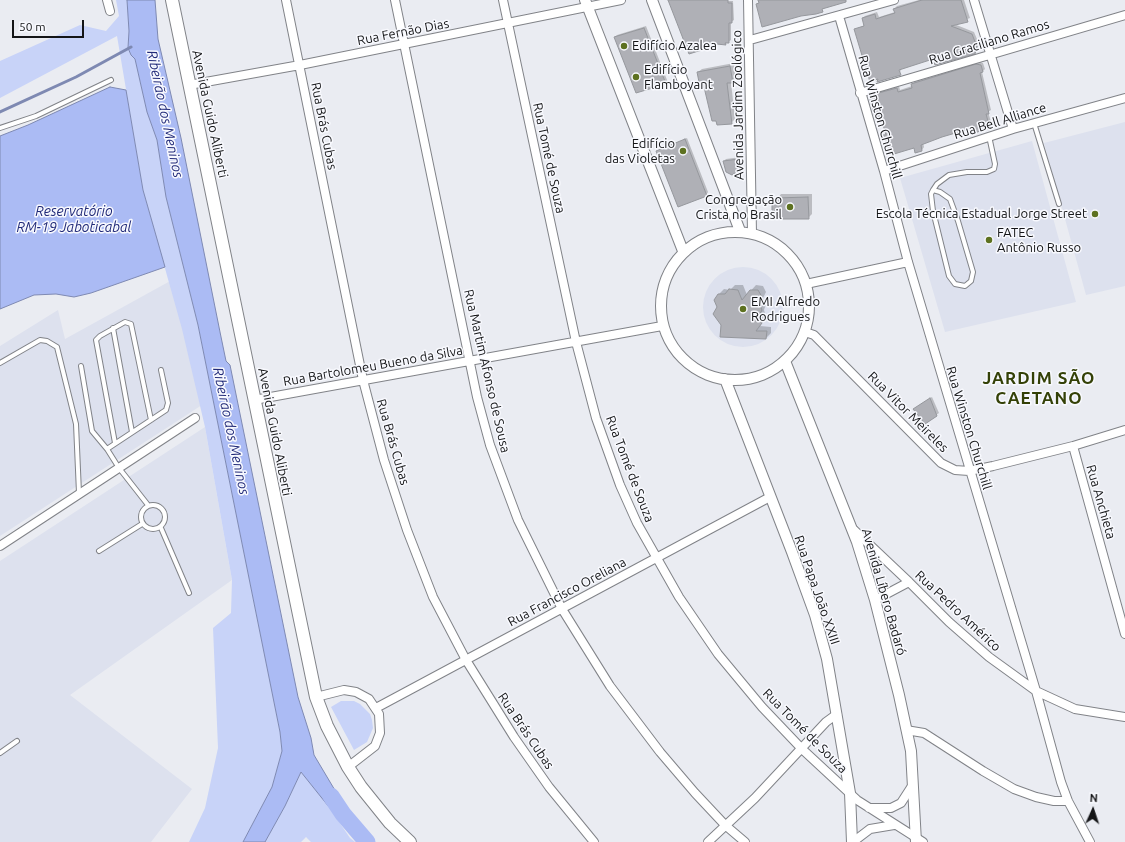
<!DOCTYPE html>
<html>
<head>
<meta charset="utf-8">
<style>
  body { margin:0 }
  #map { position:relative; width:1125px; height:842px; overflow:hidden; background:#eaecf2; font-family:Ubuntu,sans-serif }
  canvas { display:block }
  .north { position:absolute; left:1073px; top:790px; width:40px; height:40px; -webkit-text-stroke:3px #f8f9fe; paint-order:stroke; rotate:3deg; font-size:11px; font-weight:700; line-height:16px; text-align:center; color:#141517 }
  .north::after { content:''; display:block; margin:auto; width:14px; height:18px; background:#141517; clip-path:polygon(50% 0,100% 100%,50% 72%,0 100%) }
  .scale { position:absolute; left:12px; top:20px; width:72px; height:18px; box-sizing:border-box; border:2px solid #141517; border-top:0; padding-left:5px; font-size:12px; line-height:14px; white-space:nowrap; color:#141517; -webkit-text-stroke:3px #f8f9fe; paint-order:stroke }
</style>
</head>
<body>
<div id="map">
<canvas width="1125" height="842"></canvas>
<div class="north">N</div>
<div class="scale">50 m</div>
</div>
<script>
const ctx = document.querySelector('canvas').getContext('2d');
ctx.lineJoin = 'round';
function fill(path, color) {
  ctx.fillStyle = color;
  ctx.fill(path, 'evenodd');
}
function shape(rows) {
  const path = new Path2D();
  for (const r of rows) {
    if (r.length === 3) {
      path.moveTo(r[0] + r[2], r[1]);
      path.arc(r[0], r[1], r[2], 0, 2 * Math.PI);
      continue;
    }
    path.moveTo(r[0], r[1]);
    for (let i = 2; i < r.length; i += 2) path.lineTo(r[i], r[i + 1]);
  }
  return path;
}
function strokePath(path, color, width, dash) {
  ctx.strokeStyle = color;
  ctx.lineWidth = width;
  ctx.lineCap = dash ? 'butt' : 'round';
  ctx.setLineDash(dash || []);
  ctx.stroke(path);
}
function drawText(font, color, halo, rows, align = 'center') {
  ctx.font = font + ' Ubuntu,sans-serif';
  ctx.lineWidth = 3;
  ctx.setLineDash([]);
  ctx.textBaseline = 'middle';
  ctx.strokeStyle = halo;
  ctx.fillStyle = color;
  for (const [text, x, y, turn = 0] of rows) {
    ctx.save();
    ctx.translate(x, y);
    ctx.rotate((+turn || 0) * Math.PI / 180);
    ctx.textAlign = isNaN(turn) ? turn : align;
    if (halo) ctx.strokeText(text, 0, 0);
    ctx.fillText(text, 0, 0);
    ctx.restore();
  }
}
fill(shape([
  [1125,122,1125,286,1086,295,1044,143],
  [1032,141,1076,302,945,332,900,178],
  [743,307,40],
  [172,280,205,403,0,536,0,346,58,310,65,339],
  [205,427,232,580,70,695,192,789,151,842,0,842,0,561]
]), '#dde1ee');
fill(shape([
  [116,0,127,0,129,31,128,48,131,55,135,59,147,112,157,140,166,197,198,325,280,732,282,751,272,787,243,842,189,842,205,808,218,748,213,628,231,613,232,580,205,427,182,329,143,190,117,36,0,98,0,61,80,25,106,31,119,16],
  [341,701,354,701,360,704,370,714,372,720,373,728,367,742,354,750,331,707],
  [301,772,329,807,350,838,355,842,311,842,306,837,301,842,265,842,285,806]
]), '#c8d3f8');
const water = shape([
  [127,0,155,0,158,39,181,138,220,332,226,361,230,365,298,697,311,738,314,755,336,792,343,814,329,807,301,772,285,806,265,842,243,842,272,787,282,751,280,732,198,325,166,197,157,140,147,112,135,59,131,55,128,48,129,31,127,0],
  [110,87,126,90,143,190,165,267,91,293,74,297,56,294,34,295,0,309,0,136,28,125,110,87]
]);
fill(water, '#abbbf4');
strokePath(water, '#7e89b2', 1);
fill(shape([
  [670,0,733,1,734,20,731,22,731,40,725,44,710,43,708,47,690,52],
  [919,0,964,0,970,18,954,24,974,32,979,44,977,50,974,53,934,58,901,68,901,73,899,64,855,29,865,25,863,18,865,16,877,12,879,17,895,12,894,9,897,6],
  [646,26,667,80,665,83,615,37,617,35],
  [980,62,983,63,985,69,982,72,991,110,988,112,992,125,990,127,971,133,970,128,942,136,923,143,924,147,922,150,884,135,886,133,881,117,872,96,875,93,899,86,900,90,912,86,914,82],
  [734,63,736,78,731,82,735,119,731,123,698,72,702,69],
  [687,138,708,192,706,195,658,151],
  [741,157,742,167,740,170,724,161,726,159],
  [781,194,812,194,812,214,808,218,777,213,773,204],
  [735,285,743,285,747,295,756,285,763,286,766,292,763,298,766,304,764,310,766,317,760,326,771,327,771,333,766,338,722,325,718,307,719,294,724,289,730,290],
  [932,397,939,413,925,422,917,407]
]), '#0003');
strokePath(shape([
  [0,112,76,77,131,47]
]), '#7e89b2', 3);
strokePath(shape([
  [331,796,343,814,367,842]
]), '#abbbf4', 17);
const building = shape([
  [668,0,728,0,728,3,732,3,732,23,729,23,729,43,725,43,726,45,707,43,708,48,689,54,668,0],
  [758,0,846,0,846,2,822,9,823,12,816,14,801,16,762,27,756,4,759,3,758,0],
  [922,0,961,0,968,22,951,26,972,34,977,47,975,54,935,65,933,59,899,70,901,75,877,82,878,79,870,82,854,29,864,26,862,18,875,14,876,19,885,16,895,13,893,9,922,0],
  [644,28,666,84,636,93,614,37,644,28],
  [976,64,981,65,983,72,980,73,989,114,986,114,990,128,971,134,969,129,942,137,921,145,922,151,915,153,914,148,894,154,890,152,883,135,886,135,881,118,876,120,870,100,871,95,897,88,898,92,912,88,911,84,976,64],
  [730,66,733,83,727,83,732,124,717,125,716,121,712,121,704,87,700,87,697,72,730,66],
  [685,139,707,196,678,207,656,151,685,139],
  [739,159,740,170,732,175,726,172,723,161,739,159],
  [808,197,809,219,776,219,776,213,772,210,772,203,776,203,776,198,808,197],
  [729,289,738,290,742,300,750,290,758,290,762,297,759,303,762,310,759,316,762,323,756,331,767,331,766,339,720,337,721,325,713,314,717,307,714,300,718,294,725,294,729,289],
  [930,398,937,416,925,424,913,409,930,398]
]);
fill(building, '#afb0b6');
strokePath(building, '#95979c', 1);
const service = shape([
  [1034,123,1059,204],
  [0,128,36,116,111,80],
  [933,190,940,192,950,199,958,221,973,272,971,281,965,286,955,284,949,276,933,211,931,194,933,190,937,184,949,175,967,172,987,172,994,169,995,164,989,136],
  [113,328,132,432],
  [0,363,40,340,47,341,57,347,76,424,79,493],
  [81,366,92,431,107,449,166,410,168,403,161,370],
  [115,443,96,340,100,336,125,322,131,324,151,420],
  [107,449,119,468,148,505],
  [153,517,12],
  [161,528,189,593],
  [99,551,142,524],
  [0,753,17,741]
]);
const minor = shape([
  [107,0,110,11],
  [286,0,363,380,384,460,407,530,433,597,466,660,514,737,549,787,594,842],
  [395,0,477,397,490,445,518,520,562,609,610,686,660,752,695,793,725,825,745,842],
  [503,0,576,342,596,418,620,485,637,523,679,597,718,654,762,707,802,749,857,800,923,842],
  [748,0,752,233],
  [974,0,1013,129],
  [839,16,884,171,908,262,1036,691,1061,782,1068,801,1090,842],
  [750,40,894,0],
  [189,85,300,65,621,0],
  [860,93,1125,15],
  [884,171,1013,129,1125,98],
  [806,284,908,262],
  [805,332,814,335,941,463,955,470,969,471,993,466,1073,446,1125,430],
  [254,400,662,326],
  [1073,446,1125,634],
  [854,530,909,582,949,622,989,657,1036,691,1075,709,1125,717],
  [0,546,195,418],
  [875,600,909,582],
  [316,697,344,690,356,692,369,699,379,714,380,733,375,746,348,767],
  [376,708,770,497],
  [906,730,924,733,983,771,1014,789,1036,797,1054,801,1068,801],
  [869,808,891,808,901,803,912,786],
  [708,842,755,798,826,722,837,714],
  [853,842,870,829,894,825]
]);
const tertiary = shape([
  [585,0,683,251],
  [652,0,740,231],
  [735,306,74],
  [785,361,857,542,875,600,899,695,911,751,916,842],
  [725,379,792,552,815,615,827,659,850,793,852,842]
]);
const primary = shape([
  [172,0,316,697,327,726,348,767,361,787,390,823,410,842]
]);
strokePath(service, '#818388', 6);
strokePath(minor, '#818388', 10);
strokePath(tertiary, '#818388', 12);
strokePath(primary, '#818388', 14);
strokePath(service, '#fff', 4);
strokePath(minor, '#fff', 8);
strokePath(tertiary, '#fff', 10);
strokePath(primary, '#fff', 12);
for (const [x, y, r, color] of [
  [624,46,4,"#5d7120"],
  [636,77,4,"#5d7120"],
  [683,151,4,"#5d7120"],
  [790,207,4,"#5d7120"],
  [1095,214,4,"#5d7120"],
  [989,240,4,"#5d7120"],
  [743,309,4,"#5d7120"]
]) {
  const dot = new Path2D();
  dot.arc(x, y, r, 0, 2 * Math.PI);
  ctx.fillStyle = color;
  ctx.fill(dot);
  strokePath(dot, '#f8f9fe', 1.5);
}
drawText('13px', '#141517', '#f8f9fe', [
  ["Rua Fernão Dias",403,32,-11],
  ["Rua Graciliano Ramos",989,42,-17],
  ["Avenida Jardim Zoológico",738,105,-91],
  ["Avenida Guido Aliberti",210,114,78],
  ["Rua Winston Churchill",880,117,74],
  ["Rua Bell Alliance",1000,121,-17],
  ["Rua Brás Cubas",324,126,79],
  ["Rua Tomé de Souza",549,158,78],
  ["Rua Bartolomeu Bueno da Silva",373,366,-10],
  ["Rua Martim Afonso de Sousa",487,371,77],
  ["Rua Vitor Meireles",908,412,45],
  ["Rua Winston Churchill",969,428,73],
  ["Avenida Guido Aliberti",275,432,79],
  ["Rua Brás Cubas",393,442,74],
  ["Rua Tomé de Souza",630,469,69],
  ["Rua Anchieta",1101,502,74],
  ["Rua Papa João XXIII",817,590,71],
  ["Rua Francisco Oreliana",567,592,-28],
  ["Avenida Líbero Badaró",884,592,74],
  ["Rua Pedro Américo",958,611,43],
  ["Rua Brás Cubas",526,731,56],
  ["Rua Tomé de Souza",805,731,45]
]);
drawText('13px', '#141517', '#f8f9fe', [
  ["Edifício Azalea",632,46],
  ["Edifício",644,70],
  ["Flamboyant",644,85],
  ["Edifício",675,144,"right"],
  ["das Violetas",675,159,"right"],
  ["Congregação",782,200,"right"],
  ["Crista no Brasil",782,215,"right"],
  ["Escola Técnica Estadual Jorge Street",1087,214,"right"],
  ["FATEC",997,233],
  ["Antônio Russo",997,248],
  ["EMI Alfredo",751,302],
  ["Rodrigues",751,317]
], 'left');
drawText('italic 14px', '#212a79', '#f8f9fe', [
  ["Ribeirão dos Meninos",165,114,78],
  ["Reservatório",74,211],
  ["RM-19 Jaboticabal",74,227],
  ["Ribeirão dos Meninos",231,431,78]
]);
ctx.letterSpacing = '1px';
drawText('bold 17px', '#344107', '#f8f9fe', [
  ["JARDIM SÃO",1039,378],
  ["CAETANO",1039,398]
]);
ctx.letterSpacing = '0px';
</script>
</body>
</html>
